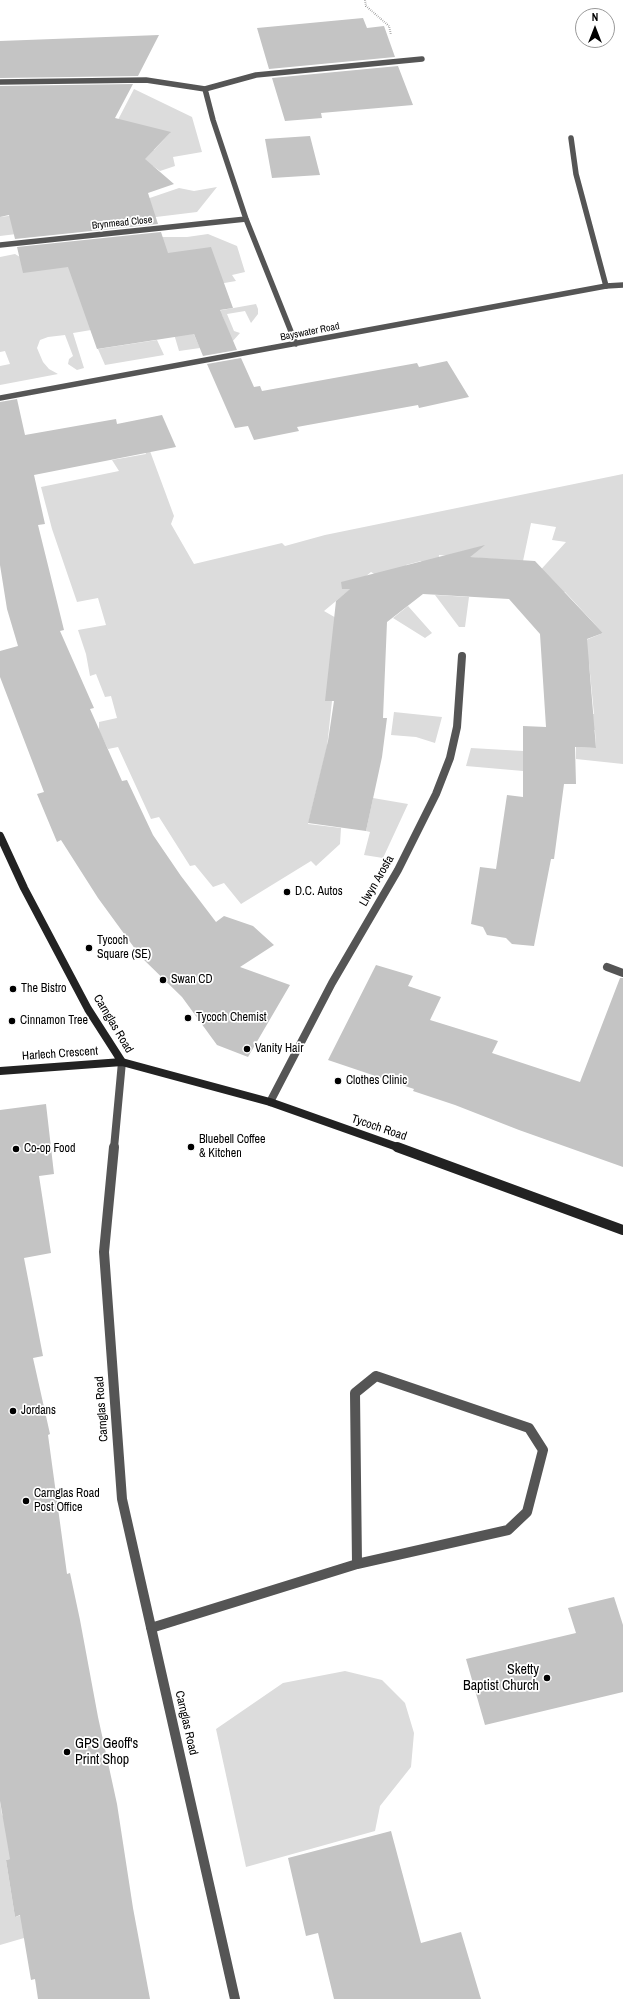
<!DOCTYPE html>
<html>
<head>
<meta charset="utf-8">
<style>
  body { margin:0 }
  #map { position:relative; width:623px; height:1999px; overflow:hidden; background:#fff; font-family:"Archivo Narrow",sans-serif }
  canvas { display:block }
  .north { position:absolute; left:575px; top:8px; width:40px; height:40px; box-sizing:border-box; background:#fff; border:1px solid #999; border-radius:50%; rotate:0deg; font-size:11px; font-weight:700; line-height:16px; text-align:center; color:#000 }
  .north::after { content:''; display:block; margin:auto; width:14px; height:18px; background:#000; clip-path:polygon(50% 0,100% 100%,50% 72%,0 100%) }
</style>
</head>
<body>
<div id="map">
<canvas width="623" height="1999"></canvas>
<div class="north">N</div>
</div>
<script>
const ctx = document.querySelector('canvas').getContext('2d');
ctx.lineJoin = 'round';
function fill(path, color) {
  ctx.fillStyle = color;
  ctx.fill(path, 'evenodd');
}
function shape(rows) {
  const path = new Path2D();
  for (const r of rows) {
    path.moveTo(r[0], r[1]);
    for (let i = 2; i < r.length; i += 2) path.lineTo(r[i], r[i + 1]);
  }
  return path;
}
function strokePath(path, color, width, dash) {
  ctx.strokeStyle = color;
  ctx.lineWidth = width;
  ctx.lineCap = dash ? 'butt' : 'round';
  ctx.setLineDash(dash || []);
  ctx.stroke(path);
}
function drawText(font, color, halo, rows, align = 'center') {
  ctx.font = font + ' "Archivo Narrow",sans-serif';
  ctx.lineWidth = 3.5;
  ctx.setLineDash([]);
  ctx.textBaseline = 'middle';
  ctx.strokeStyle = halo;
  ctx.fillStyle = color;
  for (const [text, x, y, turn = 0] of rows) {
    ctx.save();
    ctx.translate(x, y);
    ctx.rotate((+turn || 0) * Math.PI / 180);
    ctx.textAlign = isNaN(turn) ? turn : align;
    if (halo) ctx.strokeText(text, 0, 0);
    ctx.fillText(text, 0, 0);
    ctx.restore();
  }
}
fill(shape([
  [134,89,192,117,202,152,173,157,175,166,160,171,153,166,135,203,179,188,194,191,217,187,197,212,0,236,0,217,48,211,0,133,107,141],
  [170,133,154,150,112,139],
  [208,234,237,246,245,272,232,275,236,281,189,289,200,314,256,304,258,309,258,314,251,323,245,311,227,314,234,331,240,333,232,342,222,315,188,321,200,348,179,351,174,334,91,330,73,333,84,368,77,370,68,364,69,359,73,356,65,335,48,337,40,340,37,348,43,362,49,369,58,374,0,385,0,366,10,364,5,351,0,352,0,257,15,254,20,257,163,237,187,237],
  [157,340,164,355,105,365,98,349],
  [147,443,174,516,171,524,194,564,282,543,285,546,325,535,623,474,623,764,576,759,576,747,596,748,595,730,575,729,576,714,594,714,589,663,553,662,576,644,603,633,565,592,532,604,516,597,566,542,552,540,556,527,531,523,523,561,439,555,437,576,431,576,421,561,406,565,404,592,371,572,324,611,364,634,325,701,332,701,327,747,308,824,341,828,340,844,316,866,311,861,241,904,224,883,213,887,195,865,190,866,159,817,151,819,118,747,108,749,99,731,99,722,117,718,111,696,105,697,96,674,90,676,86,654,78,630,106,625,98,598,77,602,52,529,41,487,119,471,112,460,146,454,142,444],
  [435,595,469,597,465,627,459,627],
  [408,606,432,633,425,638,393,618],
  [394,712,442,717,435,743,416,737,391,735],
  [471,748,523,751,523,771,466,766],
  [373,798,408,804,383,858,364,855,370,832,366,831],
  [345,1671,382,1680,405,1703,414,1733,411,1767,380,1806,375,1831,246,1867,216,1729,283,1683],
  [0,1801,2,1815,46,1849,6,1860,15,1917,53,1906,24,1938,0,1945]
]), '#dcdcdc');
fill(shape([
  [363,18,367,28,384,26,395,57,269,69,257,28],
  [159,35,138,76,0,78,0,41],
  [398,66,413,105,321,113,322,118,285,121,272,78],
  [133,84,115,118,171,132,145,159,174,184,148,193,158,224,15,239,9,215,0,217,0,86],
  [310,136,320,175,272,178,265,139],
  [161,232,168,253,211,247,233,308,220,310,237,350,203,356,194,334,97,349,68,267,23,273,17,247],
  [241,358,254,387,260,386,262,391,417,363,419,367,447,361,469,397,419,408,418,405,297,427,299,431,254,440,248,426,235,428,207,364],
  [17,399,25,435,116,419,117,424,162,415,176,447,34,475,45,524,38,525,64,630,60,631,94,708,90,709,122,781,127,780,153,835,181,876,216,922,224,916,253,926,274,945,240,967,290,985,248,1057,217,1045,182,997,141,957,98,898,61,840,57,842,37,794,44,792,0,677,0,651,18,646,7,609,0,565,0,402],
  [485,545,470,557,535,561,603,633,587,639,596,748,575,747,576,784,564,784,554,859,551,859,534,946,512,944,506,938,487,935,483,927,471,924,480,867,496,869,507,795,523,797,523,726,546,727,540,634,509,599,423,594,387,622,383,718,387,718,382,757,366,831,308,823,328,741,334,701,325,701,336,601,350,589,342,589,341,582],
  [376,965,413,976,408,986,441,997,430,1020,498,1041,492,1053,580,1082,620,978,623,978,623,1167,519,1130,455,1105,413,1091,414,1089,328,1060],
  [46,1104,54,1174,39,1176,51,1253,24,1258,43,1356,33,1358,50,1434,48,1435,67,1574,70,1573,80,1620,98,1717,117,1804,133,1908,150,1999,38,1999,35,1979,31,1980,20,1915,15,1917,6,1860,10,1859,0,1801,0,1110],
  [614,1597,623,1625,623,1692,485,1725,466,1659,576,1633,568,1608],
  [391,1831,421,1943,461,1932,481,1999,334,1999,318,1933,306,1936,288,1858]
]), '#c4c4c4');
strokePath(shape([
  [365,0,366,6,389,26,391,35]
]), '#777', 2, [0.5, 1.5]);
strokePath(shape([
  [571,138,576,174,606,286]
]), '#555', 5.5);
strokePath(shape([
  [607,967,623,973]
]), '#555', 8);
strokePath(shape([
  [0,82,146,80,205,89,213,120,246,219,296,344],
  [205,89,256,75,422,59],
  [0,245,246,219],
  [0,398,606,286,623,285]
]), '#555', 5.5);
strokePath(shape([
  [270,1102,332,983,398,870,436,794,450,758,457,727,462,656],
  [114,1148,122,1062]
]), '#555', 8);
strokePath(shape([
  [114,1147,104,1252,122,1499,235,1999],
  [376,1376,529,1428,543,1450,527,1512,508,1530,357,1564,355,1393,376,1376],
  [151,1628,357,1564]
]), '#555', 10);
strokePath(shape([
  [0,836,24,888,88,1009,122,1062],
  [0,1071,122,1062,270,1102,400,1148]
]), '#222', 8);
strokePath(shape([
  [397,1147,623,1230]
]), '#222', 10);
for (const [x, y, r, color] of [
  [287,892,4,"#000"],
  [89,948,4,"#000"],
  [163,980,4,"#000"],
  [13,989,4,"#000"],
  [188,1018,4,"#000"],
  [12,1021,4,"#000"],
  [247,1049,4,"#000"],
  [338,1081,4,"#000"],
  [191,1147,4,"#000"],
  [16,1149,4,"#000"],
  [13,1411,4,"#000"],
  [26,1501,4,"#000"],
  [547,1678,4,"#000"],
  [67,1752,4,"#000"]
]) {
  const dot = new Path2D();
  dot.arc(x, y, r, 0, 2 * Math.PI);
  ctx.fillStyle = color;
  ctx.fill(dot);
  strokePath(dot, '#fff', 1.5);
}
drawText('10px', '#000', '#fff', [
  ["Brynmead Close",122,223,-6],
  ["Bayswater Road",310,332,-11]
]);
drawText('12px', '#000', '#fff', [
  ["Llwyn Arosfa",377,881,-60],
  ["Carnglas Road",113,1024,59],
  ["Harlech Crescent",60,1054,-4],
  ["Tycoch Road",379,1128,19],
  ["Carnglas Road",102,1409,-94],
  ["Carnglas Road",186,1723,77]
]);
drawText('12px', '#000', '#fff', [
  ["D.C. Autos",295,892],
  ["Tycoch",97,941],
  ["Square (SE)",97,955],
  ["Swan CD",171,980],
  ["The Bistro",21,989],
  ["Tycoch Chemist",196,1018],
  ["Cinnamon Tree",20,1021],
  ["Vanity Hair",255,1049],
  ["Clothes Clinic",346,1081],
  ["Bluebell Coffee",199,1140],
  ["& Kitchen",199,1154],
  ["Co-op Food",24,1149],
  ["Jordans",21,1411],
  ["Carnglas Road",34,1494],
  ["Post Office",34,1508]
], 'left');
drawText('14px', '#000', '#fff', [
  ["Sketty",539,1670],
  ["Baptist Church",539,1686],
  ["GPS Geoff's",75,1744,"left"],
  ["Print Shop",75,1760,"left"]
], 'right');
</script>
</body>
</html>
